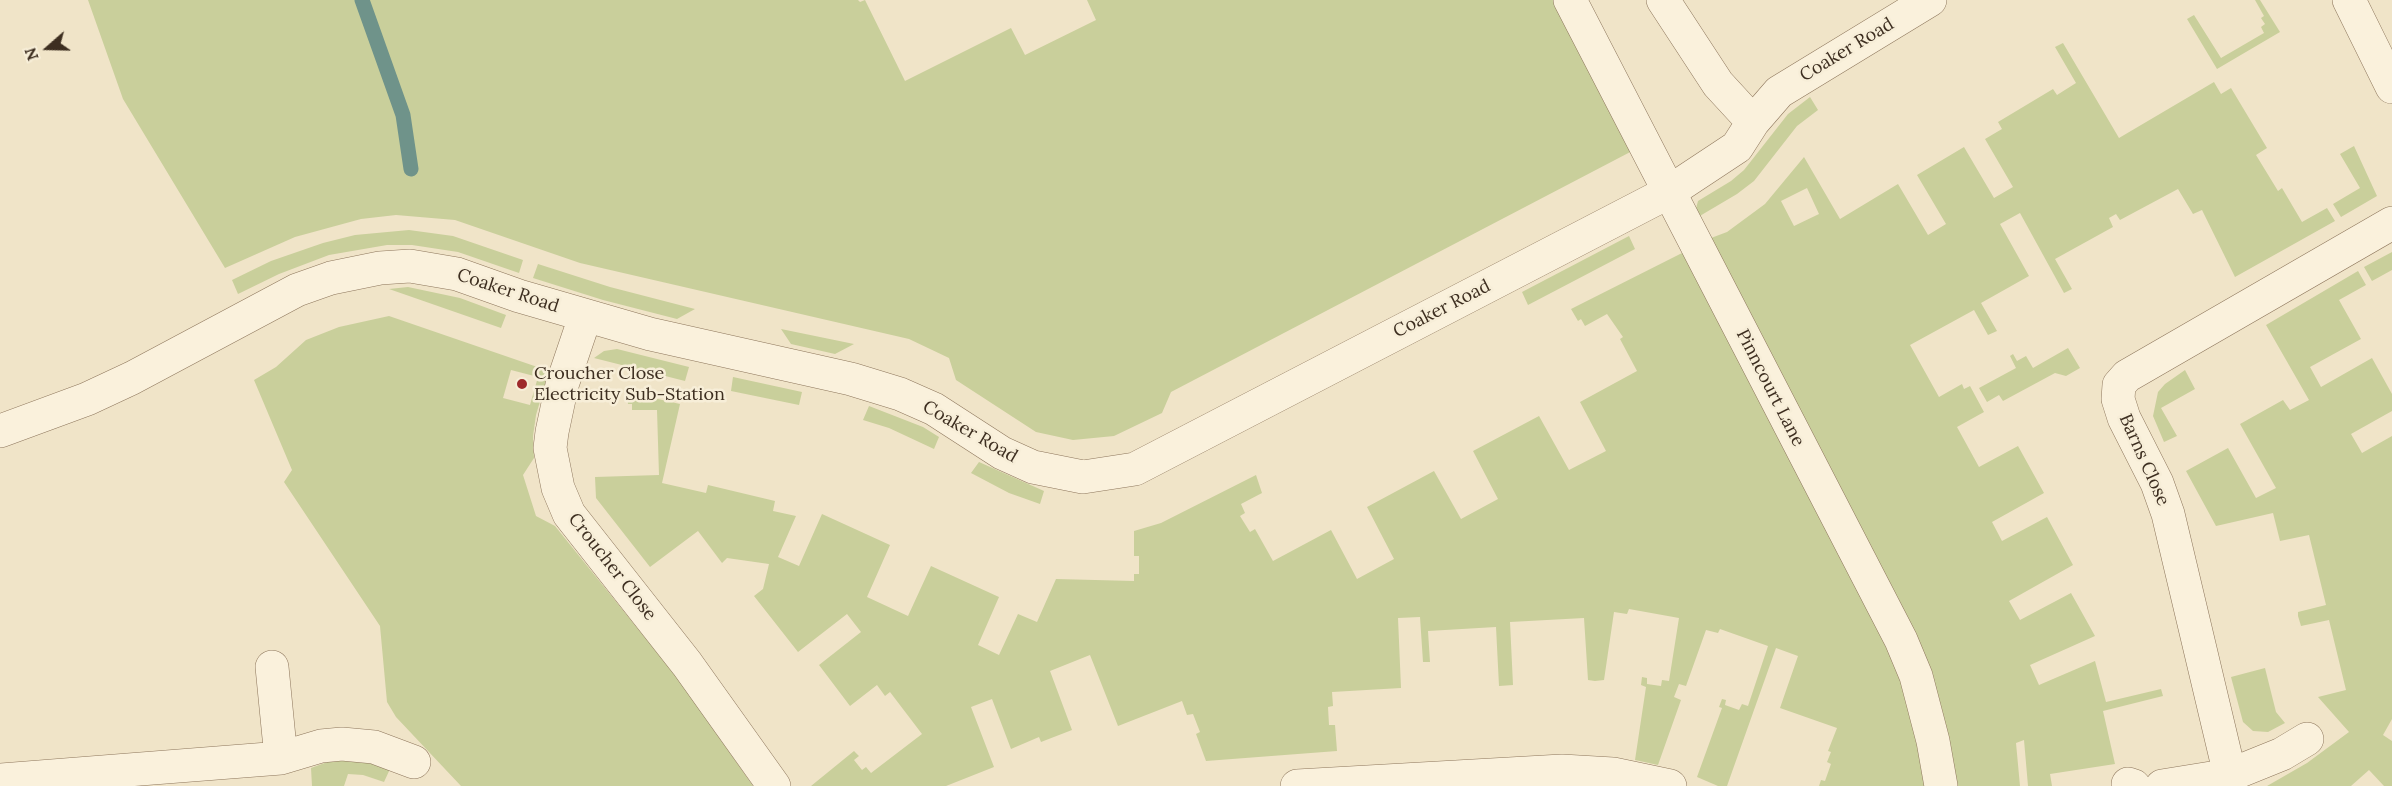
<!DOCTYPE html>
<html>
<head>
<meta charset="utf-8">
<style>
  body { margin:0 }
  #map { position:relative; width:2392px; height:786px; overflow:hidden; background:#f0e4c8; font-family:Lora,serif }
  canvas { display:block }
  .north { position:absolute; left:18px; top:18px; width:60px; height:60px; -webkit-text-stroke:4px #f7eed8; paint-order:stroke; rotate:250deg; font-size:16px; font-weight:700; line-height:24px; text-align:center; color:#3d2e20 }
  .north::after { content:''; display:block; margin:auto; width:21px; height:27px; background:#3d2e20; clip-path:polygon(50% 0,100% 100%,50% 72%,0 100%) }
</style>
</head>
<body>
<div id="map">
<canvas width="2392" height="786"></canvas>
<div class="north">N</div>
</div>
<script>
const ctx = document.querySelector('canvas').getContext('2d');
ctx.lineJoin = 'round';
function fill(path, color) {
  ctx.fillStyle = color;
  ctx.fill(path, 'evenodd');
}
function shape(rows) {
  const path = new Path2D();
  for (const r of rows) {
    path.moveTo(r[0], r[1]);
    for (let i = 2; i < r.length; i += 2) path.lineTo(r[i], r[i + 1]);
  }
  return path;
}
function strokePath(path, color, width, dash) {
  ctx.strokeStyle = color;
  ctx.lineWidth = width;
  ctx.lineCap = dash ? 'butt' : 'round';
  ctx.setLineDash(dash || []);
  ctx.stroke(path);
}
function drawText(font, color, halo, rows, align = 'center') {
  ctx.font = font + ' Lora,serif';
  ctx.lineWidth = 5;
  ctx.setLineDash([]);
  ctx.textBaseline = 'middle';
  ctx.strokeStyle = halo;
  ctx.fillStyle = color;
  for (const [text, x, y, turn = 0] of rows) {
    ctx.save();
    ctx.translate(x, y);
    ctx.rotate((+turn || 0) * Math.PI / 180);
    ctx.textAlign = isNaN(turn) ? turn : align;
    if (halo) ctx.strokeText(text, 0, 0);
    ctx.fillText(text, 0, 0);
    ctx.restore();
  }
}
fill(shape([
  [88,0,858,0,860,2,865,0,905,81,1011,28,1025,55,1096,20,1087,0,1560,0,1636,149,1171,392,1162,413,1114,436,1073,440,1036,432,956,380,949,358,909,339,580,263,455,220,396,215,361,219,295,237,225,268,123,99],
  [2255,0,2260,0,2280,32,2217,69,2187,19,2194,15,2221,58,2264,33,2261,27,2265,24,2261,18,2264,16],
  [2063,43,2119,138,2214,82,2221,94,2231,88,2267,148,2256,155,2278,191,2282,188,2302,222,2327,208,2335,221,2235,277,2202,210,2193,214,2178,189,2120,220,2116,214,2109,218,2113,227,2055,259,2072,289,2064,293,2020,213,2000,224,2029,276,1981,303,1997,331,1988,335,1974,310,1910,345,1939,397,1962,384,1964,389,1970,386,1984,412,1957,427,1979,467,2018,446,2044,493,1992,522,2002,541,2047,517,2073,565,2009,601,2020,620,2071,593,2095,636,2030,665,2039,685,2095,661,2106,702,2161,689,2163,696,2103,711,2115,764,2050,774,2052,786,2028,786,2024,740,2016,743,2020,786,1950,786,1703,241,1727,232,1765,204,1804,157,1840,219,1898,184,1928,235,1946,224,1917,175,1964,147,1994,198,2013,187,1985,139,2002,129,1998,122,2053,89,2057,95,2076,83,2055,47],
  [1807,188,1819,214,1794,226,1781,201],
  [1810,97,1818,110,1797,126,1754,181,1737,194,1693,220,1698,201,1731,181,1744,170,1788,114],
  [2354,146,2377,196,2341,217,2333,204,2360,188,2340,154],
  [409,230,453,236,523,260,519,273,458,252,412,245,387,245,329,255,279,274,238,294,232,280,271,261,323,243,355,235],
  [1629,236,1635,249,1528,305,1522,292],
  [1688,250,1888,638,1931,786,1819,786,1821,780,1825,781,1831,764,1827,762,1831,752,1828,751,1837,728,1780,708,1798,656,1776,648,1727,786,1718,786,1697,777,1722,708,1719,707,1722,699,1726,700,1725,705,1739,710,1742,704,1748,706,1768,646,1720,629,1718,633,1706,630,1686,686,1679,684,1674,697,1681,700,1658,765,1635,760,1646,687,1641,685,1642,677,1647,678,1647,684,1661,686,1662,680,1669,681,1679,618,1629,609,1627,614,1614,612,1604,680,1595,681,1588,680,1584,618,1510,622,1513,685,1499,686,1496,627,1428,631,1430,662,1423,662,1420,617,1398,618,1401,688,1332,692,1333,706,1328,707,1329,725,1335,725,1337,751,1206,761,1196,734,1200,732,1193,714,1187,715,1182,701,1118,726,1090,655,1050,671,1072,730,1041,742,1039,737,1011,749,992,699,971,707,994,767,946,786,811,786,854,751,859,756,854,760,862,770,866,767,871,773,922,734,890,692,885,696,877,685,850,706,819,665,861,632,847,614,798,652,754,596,763,589,769,564,727,558,722,563,698,531,650,567,596,498,595,477,659,475,657,410,632,410,632,404,628,404,627,392,680,404,662,483,706,493,708,485,775,501,773,511,796,516,778,557,799,566,822,514,890,545,867,597,908,616,931,566,999,597,978,645,999,655,1018,614,1037,622,1056,579,1134,581,1134,574,1139,574,1139,556,1134,556,1134,531,1161,523,1256,475,1262,493,1241,504,1245,513,1240,516,1250,532,1255,529,1273,561,1331,530,1357,579,1394,559,1367,507,1434,471,1461,519,1498,499,1473,451,1539,416,1569,470,1606,451,1580,402,1637,371,1620,339,1623,337,1607,314,1585,326,1581,319,1578,321,1571,309],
  [2392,252,2392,270,2372,281,2364,267],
  [538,264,610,287,695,309,677,319,603,300,533,278],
  [2358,271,2366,285,2339,300,2361,339,2310,367,2321,387,2372,358,2392,394,2392,411,2351,434,2362,453,2392,436,2392,719,2383,735,2392,741,2392,786,2384,786,2369,770,2351,786,2267,786,2307,763,2349,732,2318,697,2346,690,2329,620,2301,626,2298,616,2298,612,2326,605,2309,535,2280,541,2273,513,2216,526,2186,471,2228,448,2256,498,2276,488,2240,424,2283,400,2290,410,2309,400,2266,325],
  [408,287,460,298,506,315,501,328,389,289],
  [389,316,549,371,536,415,533,436,534,458,523,475,536,516,555,526,680,681,753,786,461,786,396,717,387,702,380,626,284,482,292,470,254,380,276,367,306,340,339,327],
  [511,370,538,377,530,405,503,398],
  [781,329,854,344,835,354,791,344],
  [2068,348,2080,368,2066,376,2055,373,2003,401,1999,395,1987,402,1979,388,2016,368,2010,356,2013,354,2017,361,2026,356,2033,368],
  [617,349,689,367,685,381,594,358,604,351],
  [2185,370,2195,389,2161,408,2177,436,2164,442,2153,416,2158,392,2165,384],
  [733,377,802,392,799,405,731,391],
  [869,406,923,427,939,437,934,449,889,428,863,420],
  [979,462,1044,491,1040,504,1009,493,971,473],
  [2265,668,2276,712,2285,723,2268,732,2253,731,2243,722,2231,677],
  [346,760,364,761,390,769,384,782,363,775,348,774,344,786,312,786,311,768,330,761]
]), '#c9cf9b');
strokePath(shape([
  [362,0,403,115,411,169]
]), '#6f938a', 15);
const minor = shape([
  [1570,0,1901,640,1916,676,1933,741,1941,786],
  [1663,0,1718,84,1753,122],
  [2349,0,2392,87],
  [585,317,562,385,552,432,550,448,558,488,569,514,687,664,774,786],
  [0,431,87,399,132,378,297,290,331,278,380,268,410,266,457,274,519,296,650,334,851,379,900,394,934,409,1002,453,1033,467,1083,477,1135,469,1669,192,1737,147,1753,122,1779,92,1930,0],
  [272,667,281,758],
  [2230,775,2168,514,2157,483,2124,418,2118,399,2119,385,2127,376,2392,223],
  [0,780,281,758,321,746,342,744,374,747,414,762],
  [2128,784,2134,786],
  [1297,786,1562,771,1613,774,1670,786],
  [2162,786,2230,775,2282,754,2307,739]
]);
strokePath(minor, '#8d765c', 34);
strokePath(minor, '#faf1dc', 33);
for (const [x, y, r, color] of [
  [522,384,6,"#9e2a2b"]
]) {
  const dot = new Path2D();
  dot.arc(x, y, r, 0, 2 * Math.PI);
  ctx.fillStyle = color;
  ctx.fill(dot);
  strokePath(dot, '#f7eed8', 2);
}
drawText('18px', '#3d2e20', '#f7eed8', [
  ["Coaker Road",1847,50,-31],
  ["Coaker Road",508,291,18],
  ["Coaker Road",1442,309,-27],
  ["Pinncourt Lane",1770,388,63],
  ["Coaker Road",970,432,30],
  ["Barns Close",2144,460,66],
  ["Croucher Close",612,567,52]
]);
drawText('18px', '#3d2e20', '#f7eed8', [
  ["Croucher Close",534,374],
  ["Electricity Sub-Station",534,395]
], 'left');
</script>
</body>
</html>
